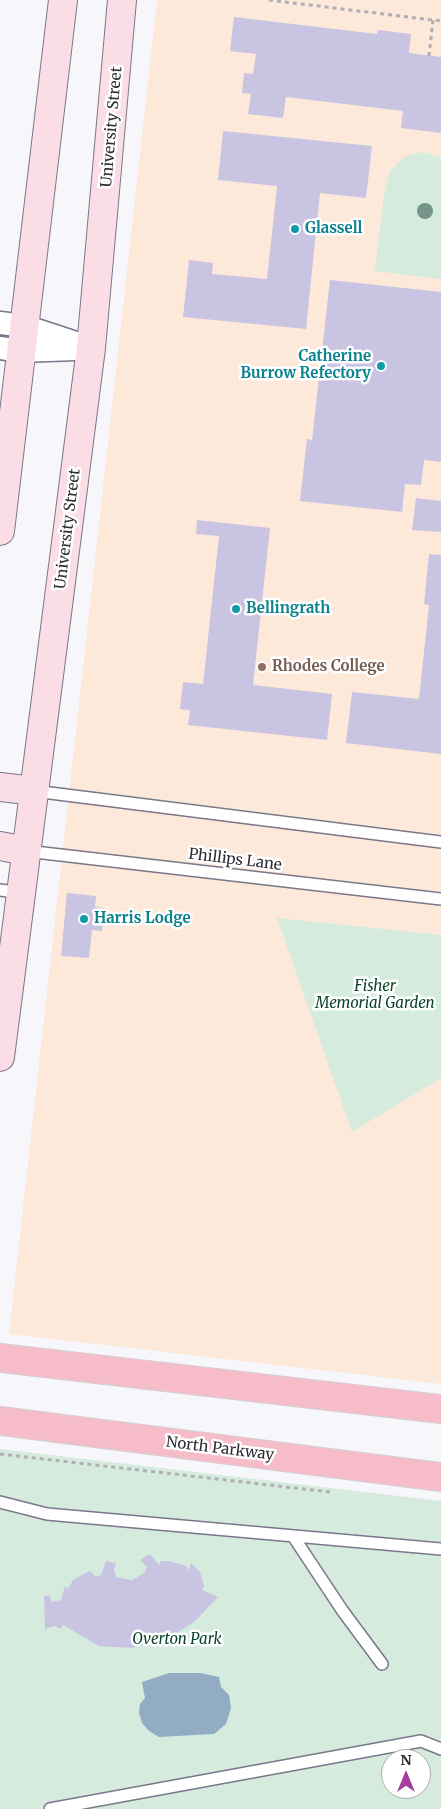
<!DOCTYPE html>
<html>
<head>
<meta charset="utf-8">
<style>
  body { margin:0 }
  #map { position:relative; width:441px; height:1809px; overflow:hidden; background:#f7f6fb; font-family:Merriweather,serif }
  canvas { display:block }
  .north { position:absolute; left:381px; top:1749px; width:50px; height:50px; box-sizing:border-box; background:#fff; border:1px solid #ababae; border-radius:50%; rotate:0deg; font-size:14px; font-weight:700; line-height:20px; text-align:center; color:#2e2c35 }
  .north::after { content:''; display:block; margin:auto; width:18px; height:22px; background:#a53da0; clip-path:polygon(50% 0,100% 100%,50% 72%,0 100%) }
</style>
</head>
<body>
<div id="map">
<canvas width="441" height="1809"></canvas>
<div class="north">N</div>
</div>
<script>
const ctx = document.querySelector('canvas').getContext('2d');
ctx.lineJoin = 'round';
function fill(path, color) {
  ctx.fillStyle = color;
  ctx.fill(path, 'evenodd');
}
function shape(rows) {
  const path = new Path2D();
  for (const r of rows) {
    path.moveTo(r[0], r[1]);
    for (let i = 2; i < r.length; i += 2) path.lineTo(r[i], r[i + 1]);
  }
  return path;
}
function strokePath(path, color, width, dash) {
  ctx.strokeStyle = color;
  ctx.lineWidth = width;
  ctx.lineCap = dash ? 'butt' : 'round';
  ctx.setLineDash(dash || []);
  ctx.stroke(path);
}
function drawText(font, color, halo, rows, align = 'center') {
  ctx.font = font + ' Merriweather,serif';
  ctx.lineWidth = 5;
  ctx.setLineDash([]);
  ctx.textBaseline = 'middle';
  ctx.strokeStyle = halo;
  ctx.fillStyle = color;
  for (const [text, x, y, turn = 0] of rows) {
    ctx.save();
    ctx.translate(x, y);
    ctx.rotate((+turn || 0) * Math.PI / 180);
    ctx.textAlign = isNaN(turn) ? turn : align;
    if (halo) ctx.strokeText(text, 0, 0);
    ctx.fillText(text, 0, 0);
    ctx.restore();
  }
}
fill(shape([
  [157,0,441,0,441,1384,9,1334]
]), '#fce9d9');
fill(shape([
  [421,152,441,157,441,279,375,271,384,195,390,171,404,157],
  [277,918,441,935,441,1078,352,1132],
  [0,1449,441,1501,441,1809,0,1809],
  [391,1759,421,1759,421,1789,391,1789]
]), '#d5ebdd');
fill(shape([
  [169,1673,200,1673,219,1677,221,1687,229,1695,231,1708,226,1724,214,1734,159,1737,149,1731,142,1723,139,1713,140,1704,145,1698,142,1682]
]), '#92adc3');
fill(shape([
  [234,17,377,34,378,30,411,34,409,53,441,57,441,133,401,128,403,111,286,97,283,118,248,114,251,94,242,93,244,73,253,74,256,54,230,51],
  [223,131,372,146,366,198,320,193,306,329,183,317,189,260,213,263,212,274,267,279,277,186,218,180],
  [330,280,441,292,441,462,424,460,421,485,405,484,402,512,300,501,307,439,312,440],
  [416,498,441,501,441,532,412,530],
  [197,520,270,528,253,685,332,694,327,740,188,725,190,710,180,709,183,682,203,684,219,536,196,534],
  [429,554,441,555,441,754,346,743,352,692,419,699,429,605,424,604],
  [67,893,96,896,95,907,104,908,102,931,92,930,89,958,61,956],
  [150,1554,159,1565,161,1561,169,1561,186,1566,189,1570,191,1563,200,1572,204,1586,202,1590,218,1597,194,1622,167,1639,132,1648,99,1646,63,1625,61,1629,55,1626,45,1629,44,1596,50,1595,51,1602,61,1600,65,1586,68,1589,73,1580,90,1571,96,1577,101,1575,106,1561,116,1563,114,1570,116,1577,132,1580,144,1573,147,1567,140,1560]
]), '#cac4e3');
const lane = shape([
  [34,791,441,842],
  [26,851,441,899],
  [0,890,21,893],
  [0,1502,47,1514,441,1549],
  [293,1536,342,1610,382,1664],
  [50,1809,421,1741,441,1749]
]);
const street = shape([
  [0,323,24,326,91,348],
  [0,348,20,351,76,349]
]);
const secondary = shape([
  [0,531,63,0],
  [0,787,34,791],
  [0,846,26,851],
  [0,1057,91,348,122,0]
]);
const primary = shape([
  [0,1358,441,1409],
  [0,1421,441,1477]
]);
strokePath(lane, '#7a768b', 14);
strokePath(street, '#7a768b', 25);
strokePath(secondary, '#7a768b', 30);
strokePath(primary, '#d1d1d3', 30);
strokePath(shape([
  [269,0,441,21],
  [429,56,433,20],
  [0,1454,330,1492]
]), '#b0aeb5', 3, [4, 4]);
strokePath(lane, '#fff', 11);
strokePath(street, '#fff', 22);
strokePath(secondary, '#fbdee5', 28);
strokePath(primary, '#f7bcca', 28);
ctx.fillStyle = '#759589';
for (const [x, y] of [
  [425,211]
]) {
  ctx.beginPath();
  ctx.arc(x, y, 8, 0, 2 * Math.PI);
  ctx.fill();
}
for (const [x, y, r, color] of [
  [295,229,5,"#0f9aa8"],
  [381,366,5,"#0f9aa8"],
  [236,609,5,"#0f9aa8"],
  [262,667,5,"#8d6e63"],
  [84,919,5,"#0f9aa8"]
]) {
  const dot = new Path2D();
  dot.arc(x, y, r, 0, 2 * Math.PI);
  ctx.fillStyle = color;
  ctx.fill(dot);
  strokePath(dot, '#fff', 2);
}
drawText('15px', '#2e2c35', '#fff', [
  ["University Street",112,127,-85],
  ["University Street",68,529,-83],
  ["Phillips Lane",235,860,7],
  ["North Parkway",220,1449,7]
]);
drawText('bold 15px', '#0d838f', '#fff', [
  ["Glassell",305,229],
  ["Catherine",371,357,"right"],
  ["Burrow Refectory",371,374,"right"],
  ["Bellingrath",246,609],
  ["Harris Lodge",94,919]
], 'left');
drawText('bold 15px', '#785e54', '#fff', [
  ["Rhodes College",272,667]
], 'left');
drawText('italic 15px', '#0a452b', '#fff', [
  ["Fisher",375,987],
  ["Memorial Garden",375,1004],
  ["Overton Park",177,1640]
]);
</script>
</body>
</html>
